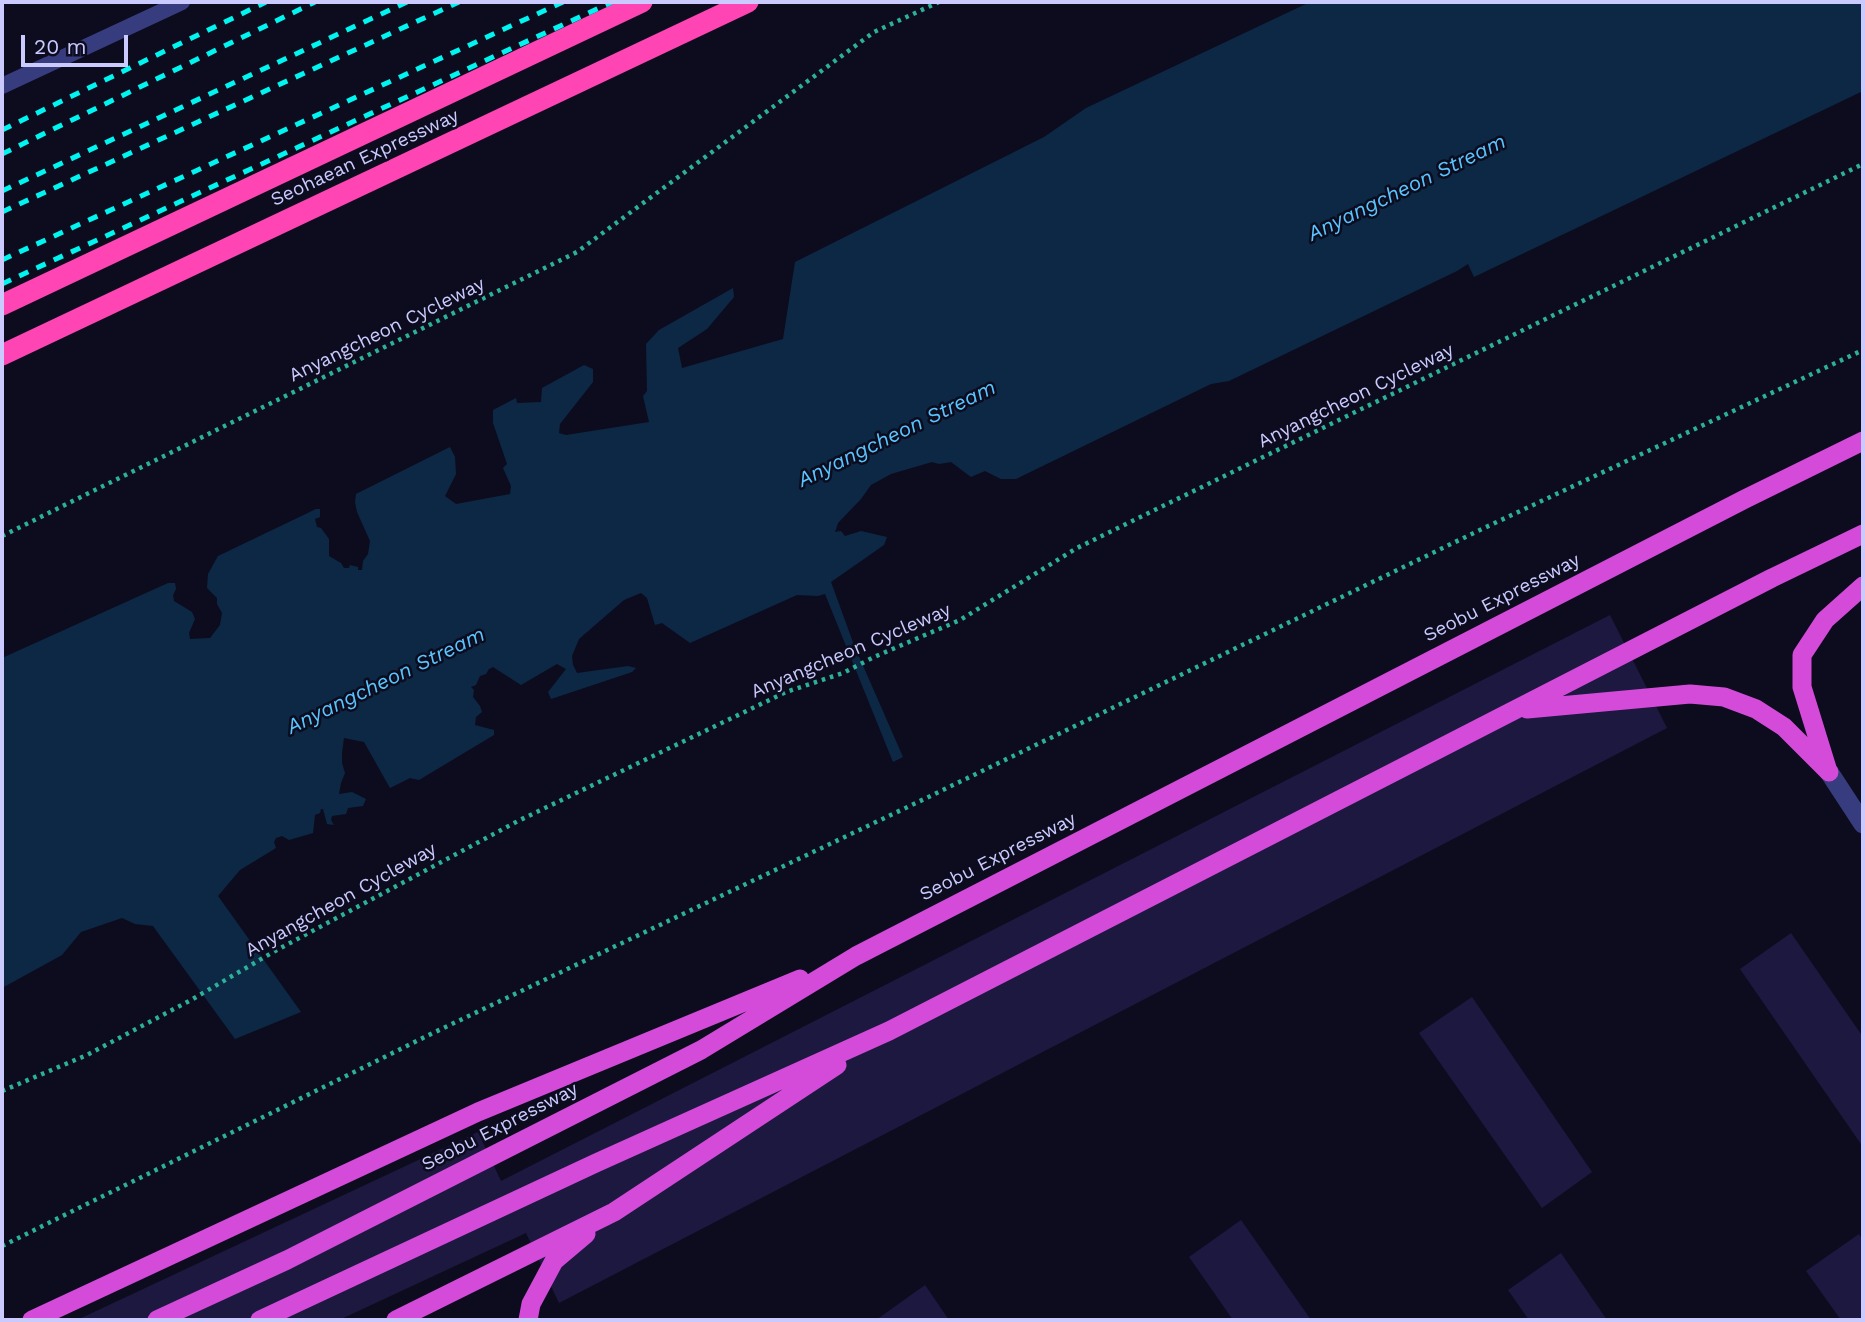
<!DOCTYPE html>
<html>
<head>
<meta charset="utf-8">
<style>
  body { margin:0 }
  #map { position:relative; width:1865px; height:1322px; overflow:hidden; background:#0d0c1f; font-family:"Work Sans",sans-serif }
  canvas { display:block }
  .frame { position:absolute; inset:0; border:4px solid #cacaff; pointer-events:none }
  .scale { position:absolute; left:21px; top:35px; width:107px; height:32px; box-sizing:border-box; border:4px solid #cacaff; border-top:0; padding-left:9px; font-size:21px; line-height:24px; white-space:nowrap; color:#cacaff; -webkit-text-stroke:5px #0d0c1f; paint-order:stroke }
</style>
</head>
<body>
<div id="map">
<canvas width="1865" height="1322"></canvas>
<div class="frame"></div>
<div class="scale">20 m</div>
</div>
<script>
const ctx = document.querySelector('canvas').getContext('2d');
ctx.lineJoin = 'round';
function fill(path, color) {
  ctx.fillStyle = color;
  ctx.fill(path, 'evenodd');
}
function shape(rows) {
  const path = new Path2D();
  for (const r of rows) {
    path.moveTo(r[0], r[1]);
    for (let i = 2; i < r.length; i += 2) path.lineTo(r[i], r[i + 1]);
  }
  return path;
}
function strokePath(path, color, width, dash) {
  ctx.strokeStyle = color;
  ctx.lineWidth = width;
  ctx.lineCap = dash ? 'butt' : 'round';
  ctx.setLineDash(dash || []);
  ctx.stroke(path);
}
function drawText(font, color, halo, rows, align = 'center') {
  ctx.font = font + ' "Work Sans",sans-serif';
  ctx.lineWidth = 5;
  ctx.setLineDash([]);
  ctx.textBaseline = 'middle';
  ctx.strokeStyle = halo;
  ctx.fillStyle = color;
  for (const [text, x, y, turn = 0] of rows) {
    ctx.save();
    ctx.translate(x, y);
    ctx.rotate((+turn || 0) * Math.PI / 180);
    ctx.textAlign = isNaN(turn) ? turn : align;
    if (halo) ctx.strokeText(text, 0, 0);
    ctx.fillText(text, 0, 0);
    ctx.restore();
  }
}
fill(shape([
  [1310,2,1863,2,1863,91,1474,277,1468,264,1457,271,1229,381,1211,384,1016,479,1001,479,985,471,971,477,951,462,939,464,932,462,891,474,871,485,861,499,838,523,835,532,841,531,845,536,861,531,887,537,884,545,831,582,854,645,903,757,893,762,825,594,818,596,797,595,690,643,662,623,655,625,647,598,641,593,624,600,579,639,572,656,573,665,577,673,628,666,636,668,632,672,551,699,548,692,566,669,557,664,521,685,493,667,489,669,486,674,480,676,476,685,471,687,474,690,473,697,480,706,482,712,476,717,475,725,494,730,494,735,419,780,410,778,390,788,364,742,344,738,342,753,342,763,345,773,341,783,339,794,352,792,366,799,363,806,348,808,346,814,332,816,331,820,334,825,327,824,323,809,321,809,320,813,315,815,313,833,289,840,282,836,276,838,274,842,276,848,240,870,218,896,301,1012,235,1039,153,926,135,924,122,918,81,932,62,955,2,988,2,658,168,583,175,583,176,589,173,595,174,601,192,612,195,619,189,633,190,639,210,638,220,625,222,613,217,604,217,598,207,588,208,574,218,556,316,509,320,509,320,517,315,519,317,527,321,528,329,539,329,556,341,563,344,568,349,568,350,565,358,567,358,570,362,570,363,561,368,554,370,541,357,512,355,502,356,494,450,447,455,457,456,474,445,496,456,504,510,494,511,486,503,468,507,464,493,423,493,410,516,398,517,403,541,402,542,388,584,365,593,369,593,382,560,424,559,433,566,435,649,422,643,396,647,391,646,344,659,330,733,288,734,297,707,329,678,348,682,368,783,339,795,262,1044,137,1086,108]
]), '#0c2844');
fill(shape([
  [1610,615,1667,728,559,1303,526,1233,339,1320,77,1320,478,1132,501,1181],
  [1791,933,1863,1037,1863,1147,1740,969],
  [1472,997,1592,1172,1542,1208,1419,1033],
  [1241,1220,1311,1320,1233,1320,1189,1257],
  [1859,1234,1863,1241,1863,1320,1841,1320,1806,1271],
  [1561,1253,1607,1320,1529,1320,1508,1290],
  [925,1285,949,1320,876,1320]
]), '#1c1840');
strokePath(shape([
  [2,536,577,252,874,32,939,2],
  [2,1091,87,1055,191,1000,275,951,518,821,786,692,843,673,874,657,960,620,1077,548,1863,164],
  [2,1246,433,1033,916,803,1482,529,1863,350]
]), '#2cb199', 4.5, [3.5, 5]);
strokePath(shape([
  [2,86,182,2]
]), '#373c7e', 16);
strokePath(shape([
  [1829,772,1863,824]
]), '#373c7e', 19);
strokePath(shape([
  [1527,709,1690,694,1724,697,1756,709,1784,727,1829,772],
  [1827,768,1802,687,1802,655,1825,620,1863,586],
  [32,1320,478,1112,800,979],
  [157,1320,287,1260,701,1050,856,956,1745,499,1863,441],
  [260,1320,596,1163,889,1031,1772,578,1863,534],
  [396,1320,614,1212,837,1065],
  [528,1320,531,1304,554,1261,586,1234]
]), '#d44bda', 19);
strokePath(shape([
  [2,305,642,2],
  [2,355,748,2]
]), '#ff45b4', 21);
strokePath(shape([
  [2,130,266,2],
  [2,154,315,2],
  [2,191,407,2],
  [2,212,459,2],
  [2,260,563,2],
  [2,284,612,2]
]), '#00f5f1', 5, [10, 9]);
drawText('19px', '#cacaff', '#0d0c1f', [
  ["Seohaean Expressway",365,158,-25],
  ["Anyangcheon Cycleway",387,330,-26],
  ["Anyangcheon Cycleway",1356,396,-26],
  ["Seobu Expressway",1502,598,-27],
  ["Anyangcheon Cycleway",851,651,-23],
  ["Seobu Expressway",998,857,-27],
  ["Anyangcheon Cycleway",341,900,-29],
  ["Seobu Expressway",500,1127,-27]
]);
drawText('italic 21px', '#58c5ff', '#0d0c1f', [
  ["Anyangcheon Stream",1407,188,-26],
  ["Anyangcheon Stream",897,434,-26],
  ["Anyangcheon Stream",386,681,-26]
]);
</script>
</body>
</html>
